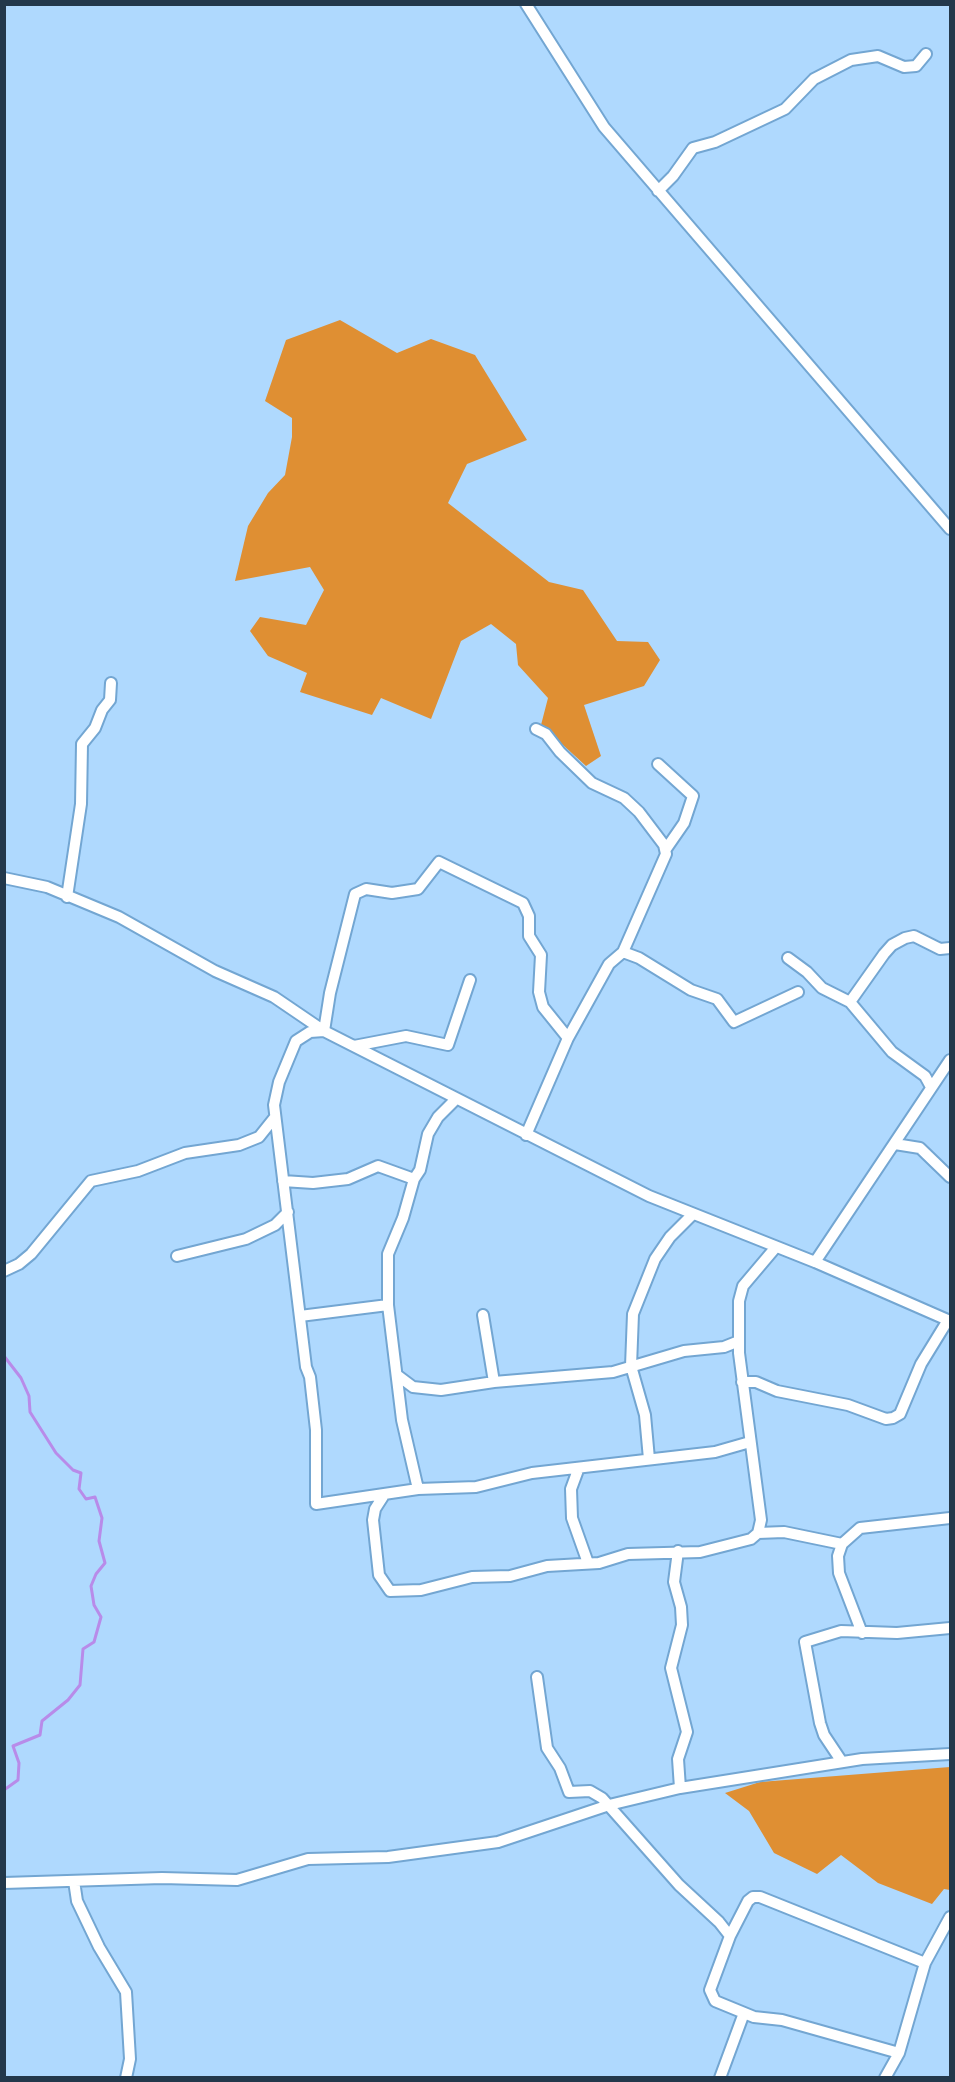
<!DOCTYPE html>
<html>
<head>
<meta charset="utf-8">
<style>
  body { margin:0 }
  #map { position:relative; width:955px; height:2082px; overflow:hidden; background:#afd9fe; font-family:"DejaVu Sans",sans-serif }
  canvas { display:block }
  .frame { position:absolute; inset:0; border:6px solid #23384b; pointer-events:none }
</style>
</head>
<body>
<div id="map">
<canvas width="955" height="2082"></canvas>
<div class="frame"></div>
</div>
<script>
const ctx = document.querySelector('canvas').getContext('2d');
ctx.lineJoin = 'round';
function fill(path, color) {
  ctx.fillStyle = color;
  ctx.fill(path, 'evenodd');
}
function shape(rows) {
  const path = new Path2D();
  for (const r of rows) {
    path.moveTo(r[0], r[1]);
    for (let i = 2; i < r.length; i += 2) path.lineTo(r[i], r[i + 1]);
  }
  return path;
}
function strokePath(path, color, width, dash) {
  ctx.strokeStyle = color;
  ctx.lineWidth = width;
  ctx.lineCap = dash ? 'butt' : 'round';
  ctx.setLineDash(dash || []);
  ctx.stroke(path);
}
fill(shape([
  [340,320,397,353,431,339,475,355,527,440,467,464,448,503,549,582,583,590,617,641,648,642,660,660,644,686,584,705,601,756,586,766,541,725,548,698,518,665,516,644,491,624,461,641,431,719,381,698,372,715,300,692,307,673,268,656,250,631,260,617,306,625,324,590,310,567,235,581,248,526,268,493,285,475,292,437,292,418,265,401,286,340],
  [950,1767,950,1890,944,1889,932,1904,878,1883,841,1855,817,1874,774,1853,749,1811,725,1793,760,1782]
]), '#df8f33');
strokePath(shape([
  [4,1356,21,1378,29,1396,30,1412,56,1453,73,1470,81,1473,79,1489,86,1499,95,1497,102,1518,99,1541,105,1563,96,1574,91,1586,94,1605,101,1617,94,1642,83,1649,80,1685,68,1700,42,1721,40,1735,13,1746,19,1763,18,1780,4,1790]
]), '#b88be9', 3);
const minor = shape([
  [526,4,604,127,950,529],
  [658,191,673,176,693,148,715,142,785,109,814,79,851,60,878,56,904,67,916,66,926,54],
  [658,764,693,796,684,823,666,849],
  [4,878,47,887,119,917,215,971,274,997,324,1031,649,1196,815,1262,950,1321],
  [67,897,81,804,82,744,95,728,102,710,110,700,111,683],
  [623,952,639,958,691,990,717,999,734,1022,798,992],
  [788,958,807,972,822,988,850,1002,892,1052,925,1076,931,1087],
  [850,1002,884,954,892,945,905,938,914,936,940,949,950,948],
  [568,1038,543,1007,539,992,541,955,529,936,529,916,523,903,439,862,418,889,392,893,366,889,355,894,330,993,324,1031,310,1032,296,1041,279,1082,274,1105,306,1367,310,1377,316,1430,316,1504,418,1489,476,1487,532,1473,715,1452,750,1442],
  [354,1046,406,1036,448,1045,470,980],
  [526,1135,568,1038,609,964,623,952,666,854,664,845,639,812,624,798,592,783,560,752,546,734,536,729],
  [895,1144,920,1148,950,1177],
  [283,1181,313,1183,348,1179,378,1166,414,1179],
  [177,1256,246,1239,275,1225,288,1212],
  [815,1262,950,1060],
  [4,1271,19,1264,31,1254,91,1181,138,1171,185,1153,239,1145,259,1137,275,1117],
  [483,1315,494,1382],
  [300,1316,388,1305],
  [397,1375,413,1387,441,1390,494,1382,613,1372,684,1351,724,1347,739,1341],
  [742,1382,756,1382,777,1391,848,1405,886,1419,893,1418,900,1414,921,1364,948,1320],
  [649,1459,645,1415,631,1366,633,1314,655,1259,670,1237,692,1215],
  [578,1470,571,1489,572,1518,588,1563],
  [418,1489,402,1420,388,1305,388,1254,403,1218,414,1179,420,1170,428,1134,438,1117,455,1100],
  [384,1495,375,1509,373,1520,379,1575,390,1591,421,1590,472,1577,510,1576,547,1566,599,1563,628,1554,700,1552,751,1539,758,1533,761,1520,739,1353,739,1301,743,1286,776,1247],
  [758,1533,784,1532,842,1544],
  [678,1551,674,1582,681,1607,682,1625,671,1668,687,1732,678,1759,680,1788],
  [862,1633,839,1573,838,1556,842,1544,860,1528,950,1518],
  [537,1677,547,1748,560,1768,569,1792,590,1791,602,1798,679,1885,719,1922,730,1936],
  [842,1762,824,1735,820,1723,805,1642,841,1631,897,1633,950,1628],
  [74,1881,77,1901,99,1947,126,1992,130,2059,126,2078],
  [4,1883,162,1878,237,1880,308,1859,388,1857,498,1842,609,1805,680,1788,862,1759,950,1754],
  [899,2053,782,2020,754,2017,715,2001,710,1990,730,1936,748,1901,753,1897,760,1897,925,1963],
  [720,2078,744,2013],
  [885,2078,899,2053,925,1963,950,1917]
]);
strokePath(minor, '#73a6d2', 14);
strokePath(minor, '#fff', 10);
</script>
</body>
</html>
